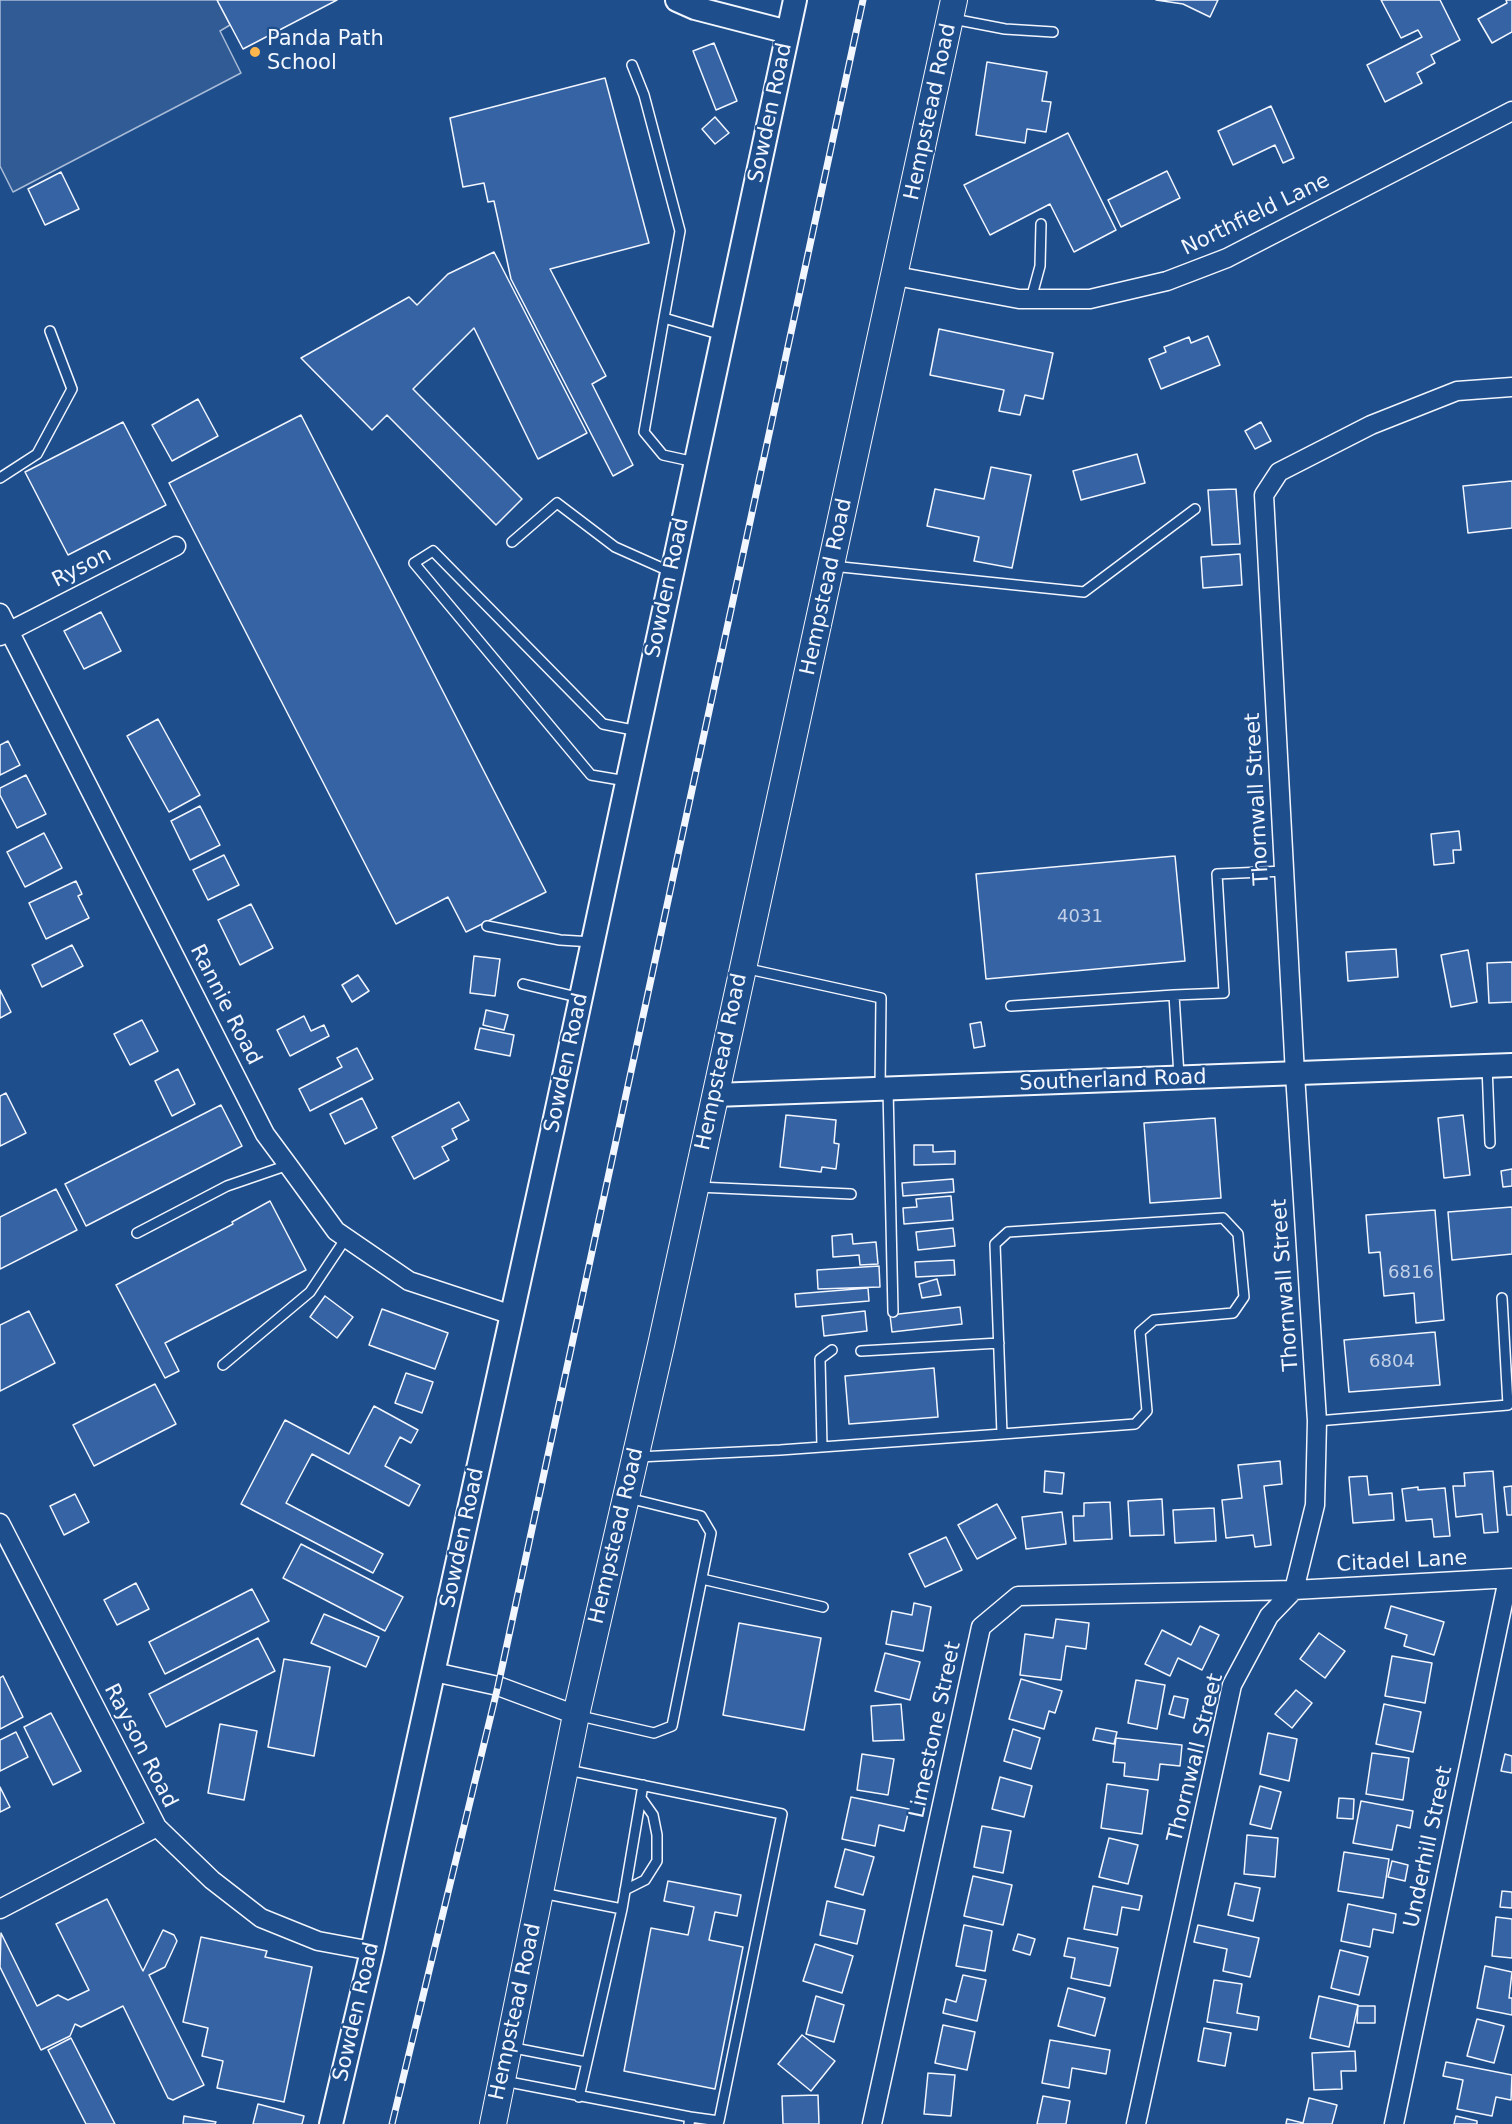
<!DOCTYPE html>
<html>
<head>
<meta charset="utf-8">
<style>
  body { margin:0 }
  canvas { display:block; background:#1f4e8c }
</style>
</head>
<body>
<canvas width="1512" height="2124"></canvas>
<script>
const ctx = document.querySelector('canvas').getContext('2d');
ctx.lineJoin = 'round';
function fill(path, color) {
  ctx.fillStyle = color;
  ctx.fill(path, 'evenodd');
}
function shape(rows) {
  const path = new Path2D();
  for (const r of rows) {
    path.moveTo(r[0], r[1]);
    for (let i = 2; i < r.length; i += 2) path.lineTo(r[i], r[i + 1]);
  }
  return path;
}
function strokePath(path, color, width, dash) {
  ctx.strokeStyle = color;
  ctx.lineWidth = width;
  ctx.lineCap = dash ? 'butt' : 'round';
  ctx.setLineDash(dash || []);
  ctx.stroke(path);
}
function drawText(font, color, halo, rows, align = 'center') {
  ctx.font = font + ' "DejaVu Sans",sans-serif';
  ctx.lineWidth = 4.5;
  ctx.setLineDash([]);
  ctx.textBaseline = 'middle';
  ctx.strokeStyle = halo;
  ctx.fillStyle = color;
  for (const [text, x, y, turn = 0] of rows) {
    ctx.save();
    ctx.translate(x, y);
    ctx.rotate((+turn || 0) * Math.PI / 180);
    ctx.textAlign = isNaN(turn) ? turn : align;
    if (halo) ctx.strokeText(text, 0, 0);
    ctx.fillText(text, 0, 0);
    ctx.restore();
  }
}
const built = shape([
  [0,0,217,0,230,25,220,31,241,73,13,192,0,166,0,0]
]);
fill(built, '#305b95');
strokePath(built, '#a8bbd7', 1.5);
const building = shape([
  [217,0,337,0,243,49,217,0],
  [1156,0,1218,0,1210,17,1183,4,1156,0],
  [1381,0,1440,0,1460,40,1431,55,1435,63,1417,73,1422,83,1385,102,1367,65,1422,37,1418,30,1401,38,1381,0],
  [1506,0,1512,0,1512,32,1492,43,1478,19,1507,3,1506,0],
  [714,43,737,101,716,110,693,51,714,43],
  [987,62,1047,72,1042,101,1051,102,1046,132,1027,129,1025,143,976,135,987,62],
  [605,78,649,243,550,269,606,376,592,384,633,465,613,476,511,279,494,201,488,202,484,183,463,187,450,118,605,78],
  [1271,106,1294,158,1283,163,1275,145,1233,165,1218,131,1271,106],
  [715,117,729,133,715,144,702,129,715,117],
  [1068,133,1116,230,1074,252,1050,204,990,235,964,185,1068,133],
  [1167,171,1180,198,1121,227,1108,200,1167,171],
  [61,172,79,209,45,225,28,189,61,172],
  [494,252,587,433,538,459,474,328,413,389,522,499,496,525,387,415,372,430,301,358,409,297,417,305,448,274,494,252],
  [939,329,1053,353,1043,399,1025,395,1020,415,999,411,1004,390,930,375,939,329],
  [1208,336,1220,365,1161,389,1149,359,1166,352,1164,347,1189,337,1191,343,1208,336],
  [198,399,218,436,172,461,152,425,198,399],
  [301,415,546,892,466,932,448,897,396,924,169,483,301,415],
  [123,422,166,505,68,555,25,472,123,422],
  [1261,422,1271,441,1255,449,1245,431,1261,422],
  [1137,454,1145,483,1081,500,1073,471,1137,454],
  [991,467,1031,475,1012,568,974,561,979,537,927,526,935,489,984,499,991,467],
  [1512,481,1512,528,1468,533,1463,486,1512,481],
  [1236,489,1240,544,1212,545,1208,490,1236,489],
  [1240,554,1242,585,1203,588,1201,557,1240,554],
  [101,612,121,651,84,669,64,631,101,612],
  [158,719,200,795,169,812,127,736,158,719],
  [8,741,20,765,0,775,0,745,8,741],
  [26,775,46,814,17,828,0,795,0,788,26,775],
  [200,806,220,845,190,860,171,821,200,806],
  [1459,831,1461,850,1453,850,1454,863,1434,865,1431,834,1459,831],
  [44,833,62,868,25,887,7,852,44,833],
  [224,855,239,885,208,900,193,870,224,855],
  [1175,856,1185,961,986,979,976,874,1175,856],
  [76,881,82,894,78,896,89,918,46,939,29,903,76,881],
  [251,904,273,948,240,965,218,920,251,904],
  [72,945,83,966,42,987,32,965,72,945],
  [1396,949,1398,977,1348,981,1346,952,1396,949],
  [1468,950,1477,1002,1451,1007,1441,955,1468,950],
  [474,956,500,959,495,996,470,993,474,956],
  [1512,962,1512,1002,1489,1003,1487,963,1512,962],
  [358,975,369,991,352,1002,342,985,358,975],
  [0,990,11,1012,0,1018,0,990],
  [486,1010,508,1015,504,1030,483,1025,486,1010],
  [304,1016,311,1031,324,1025,329,1036,290,1056,277,1030,304,1016],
  [142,1020,158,1051,130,1065,114,1034,142,1020],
  [981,1022,985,1046,974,1048,970,1024,981,1022],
  [480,1028,514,1035,510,1056,475,1049,480,1028],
  [357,1048,373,1079,310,1111,299,1089,342,1067,337,1058,357,1048],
  [178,1069,195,1104,172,1116,155,1081,178,1069],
  [6,1093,26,1133,0,1146,0,1096,6,1093],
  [362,1098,377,1128,345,1144,330,1114,362,1098],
  [459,1102,469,1120,452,1129,457,1139,442,1147,449,1160,414,1179,392,1137,459,1102],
  [221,1105,242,1146,86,1226,65,1184,221,1105],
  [786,1115,836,1120,834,1143,839,1144,836,1169,822,1167,821,1172,780,1167,786,1115],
  [1463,1115,1470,1175,1444,1178,1438,1118,1463,1115],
  [1215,1118,1221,1198,1150,1203,1144,1123,1215,1118],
  [914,1145,933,1145,933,1152,955,1151,955,1164,914,1165,914,1145],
  [1512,1169,1512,1186,1503,1187,1501,1171,1512,1169],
  [953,1179,954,1192,903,1196,902,1183,953,1179],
  [56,1189,77,1230,0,1269,0,1217,56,1189],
  [951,1196,953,1220,904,1224,903,1208,917,1207,916,1199,951,1196],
  [270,1201,306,1270,165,1343,179,1371,165,1378,116,1285,233,1224,232,1222,270,1201],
  [1512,1207,1512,1254,1452,1260,1448,1212,1512,1207],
  [1435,1210,1444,1320,1416,1323,1414,1293,1384,1296,1380,1252,1369,1253,1366,1215,1435,1210],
  [953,1228,955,1246,918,1250,916,1232,953,1228],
  [852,1234,853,1244,876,1242,878,1264,860,1265,859,1255,833,1257,832,1236,852,1234],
  [954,1260,955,1275,916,1277,915,1262,954,1260],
  [879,1266,880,1287,818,1289,817,1270,879,1266],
  [937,1279,941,1295,922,1298,919,1284,937,1279],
  [868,1288,869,1301,796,1307,795,1294,868,1288],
  [325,1296,353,1317,337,1338,310,1317,325,1296],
  [960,1307,962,1324,892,1332,890,1315,960,1307],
  [382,1309,448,1333,435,1369,369,1345,382,1309],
  [29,1311,55,1363,0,1391,0,1325,29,1311],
  [865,1311,867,1331,824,1336,822,1316,865,1311],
  [1435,1332,1440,1385,1349,1392,1344,1340,1435,1332],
  [934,1368,938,1417,849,1424,845,1376,934,1368],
  [406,1373,433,1382,422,1413,395,1403,406,1373],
  [155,1384,176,1424,94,1466,73,1425,155,1384],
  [374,1406,418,1430,411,1443,400,1437,385,1466,420,1485,409,1506,312,1454,286,1503,383,1554,373,1573,241,1504,285,1420,349,1454,374,1406],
  [1280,1461,1282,1484,1264,1486,1271,1545,1255,1547,1253,1535,1226,1538,1222,1500,1242,1498,1238,1465,1280,1461],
  [1045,1471,1064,1473,1062,1494,1044,1492,1045,1471],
  [1493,1471,1498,1532,1484,1533,1482,1514,1456,1517,1453,1486,1465,1486,1464,1473,1493,1471],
  [1367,1476,1369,1495,1392,1493,1394,1520,1353,1523,1349,1477,1367,1476],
  [1512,1486,1512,1515,1507,1515,1504,1487,1512,1486],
  [1418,1487,1418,1490,1445,1488,1450,1536,1434,1537,1432,1519,1406,1521,1402,1489,1418,1487],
  [75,1494,89,1522,64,1535,50,1506,75,1494],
  [1162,1499,1164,1535,1130,1536,1128,1501,1162,1499],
  [1110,1502,1112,1539,1074,1541,1073,1516,1084,1516,1084,1503,1110,1502],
  [997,1504,1016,1538,977,1559,958,1525,997,1504],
  [1214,1508,1216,1541,1175,1543,1173,1510,1214,1508],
  [1062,1512,1066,1544,1026,1549,1022,1517,1062,1512],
  [946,1537,962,1570,925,1587,909,1554,946,1537],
  [301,1544,403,1597,385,1631,283,1578,301,1544],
  [136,1583,149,1609,117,1625,104,1600,136,1583],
  [252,1589,269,1621,165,1674,149,1642,252,1589],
  [914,1603,931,1607,923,1651,886,1644,892,1611,912,1615,914,1603],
  [1391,1606,1444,1622,1434,1655,1404,1646,1407,1635,1385,1628,1391,1606],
  [324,1614,379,1637,366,1667,311,1643,324,1614],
  [1056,1619,1089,1623,1086,1649,1066,1646,1061,1680,1020,1675,1025,1634,1053,1638,1056,1619],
  [739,1623,821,1638,804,1730,723,1715,739,1623],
  [1200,1626,1219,1635,1202,1670,1178,1658,1170,1676,1145,1664,1162,1630,1191,1645,1200,1626],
  [1319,1633,1345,1651,1325,1678,1300,1659,1319,1633],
  [258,1638,275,1671,166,1727,149,1694,258,1638],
  [885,1653,920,1662,910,1700,875,1691,885,1653],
  [1392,1656,1432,1663,1425,1703,1385,1696,1392,1656],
  [284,1659,330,1667,314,1756,268,1747,284,1659],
  [3,1676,23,1717,0,1729,0,1678,3,1676],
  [1021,1679,1062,1691,1055,1713,1049,1711,1044,1729,1009,1719,1021,1679],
  [1136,1680,1165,1685,1157,1729,1128,1723,1136,1680],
  [1296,1690,1312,1703,1292,1728,1275,1714,1296,1690],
  [1174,1696,1188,1699,1184,1718,1169,1714,1174,1696],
  [901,1704,904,1740,873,1741,871,1706,901,1704],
  [1384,1704,1421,1712,1413,1752,1376,1744,1384,1704],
  [51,1713,81,1771,53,1785,24,1727,51,1713],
  [220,1724,257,1731,244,1800,208,1793,220,1724],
  [1096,1728,1117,1732,1114,1744,1093,1740,1096,1728],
  [1013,1729,1040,1738,1031,1769,1004,1761,1013,1729],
  [16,1732,28,1757,0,1771,0,1740,16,1732],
  [1268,1733,1297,1739,1289,1781,1260,1774,1268,1733],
  [1116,1738,1182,1745,1180,1766,1160,1764,1158,1780,1124,1776,1125,1763,1113,1762,1116,1738],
  [1372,1753,1409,1758,1403,1800,1366,1794,1372,1753],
  [862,1754,894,1759,888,1795,857,1790,862,1754],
  [1505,1754,1512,1756,1512,1773,1501,1771,1505,1754],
  [1000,1777,1032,1786,1024,1817,992,1809,1000,1777],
  [1107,1784,1148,1790,1142,1834,1101,1828,1107,1784],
  [1260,1786,1281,1792,1271,1829,1250,1824,1260,1786],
  [0,1787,10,1807,0,1812,0,1787],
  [851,1797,909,1809,904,1831,879,1825,875,1846,842,1839,851,1797],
  [1339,1798,1354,1799,1353,1819,1337,1818,1339,1798],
  [1361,1801,1413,1811,1410,1828,1397,1825,1392,1850,1353,1843,1361,1801],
  [982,1826,1011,1831,1003,1873,974,1867,982,1826],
  [1247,1835,1278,1838,1275,1877,1244,1874,1247,1835],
  [1109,1838,1138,1845,1128,1884,1099,1877,1109,1838],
  [845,1849,874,1857,863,1895,835,1887,845,1849],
  [1344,1852,1389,1859,1383,1898,1338,1891,1344,1852],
  [1392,1861,1408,1865,1405,1881,1388,1877,1392,1861],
  [973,1876,1012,1885,1003,1925,964,1916,973,1876],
  [668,1881,741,1895,737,1916,715,1912,709,1940,743,1947,715,2089,624,2071,651,1928,688,1935,694,1907,664,1901,668,1881],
  [1235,1883,1260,1888,1253,1921,1228,1915,1235,1883],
  [1093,1886,1142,1896,1139,1910,1122,1907,1117,1935,1084,1929,1093,1886],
  [1502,1891,1512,1892,1512,1908,1500,1907,1502,1891],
  [107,1899,143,1971,163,1930,174,1935,177,1941,165,1967,149,1975,204,2085,173,2100,168,2098,123,2006,81,2027,75,2024,70,2036,41,2050,0,1967,1,1933,37,2006,58,1995,68,2000,89,1990,56,1924,107,1899],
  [827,1901,865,1910,857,1944,820,1935,827,1901],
  [1348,1904,1396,1914,1393,1933,1373,1929,1370,1947,1341,1941,1348,1904],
  [1496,1917,1512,1919,1512,1958,1492,1956,1496,1917],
  [964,1925,992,1931,985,1971,956,1966,964,1925],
  [1198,1925,1259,1938,1250,1977,1223,1971,1227,1949,1194,1942,1198,1925],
  [1018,1934,1035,1939,1030,1955,1013,1950,1018,1934],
  [201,1937,267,1951,265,1957,312,1967,284,2102,217,2088,223,2061,202,2056,208,2028,183,2022,201,1937],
  [1068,1938,1118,1948,1110,1986,1071,1978,1075,1958,1064,1956,1068,1938],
  [815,1944,853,1956,842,1993,803,1981,815,1944],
  [1340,1950,1368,1957,1359,1995,1331,1988,1340,1950],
  [1485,1966,1512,1972,1509,1998,1512,1998,1512,2015,1477,2008,1485,1966],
  [963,1975,986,1980,977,2021,943,2013,946,1999,956,2002,963,1975],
  [1214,1980,1242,1984,1237,2013,1259,2017,1257,2030,1207,2022,1214,1980],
  [1068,1988,1105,1998,1095,2036,1058,2026,1068,1988],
  [816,1996,844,2005,834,2042,806,2034,816,1996],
  [1319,1996,1358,2005,1349,2047,1310,2038,1319,1996],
  [1358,2006,1375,2006,1375,2023,1357,2023,1358,2006],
  [1477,2019,1504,2026,1494,2063,1467,2056,1477,2019],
  [943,2025,975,2032,967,2070,935,2063,943,2025],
  [1204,2028,1231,2033,1225,2066,1198,2061,1204,2028],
  [802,2035,835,2061,811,2091,778,2064,802,2035],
  [71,2038,115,2124,86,2124,48,2050,71,2038],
  [1050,2040,1110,2050,1106,2074,1072,2068,1069,2088,1042,2083,1050,2040],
  [1355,2051,1356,2071,1341,2071,1342,2089,1314,2090,1312,2053,1355,2051],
  [1446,2062,1512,2075,1511,2100,1496,2097,1492,2116,1457,2109,1463,2080,1443,2076,1446,2062],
  [928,2073,955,2075,951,2116,924,2114,928,2073],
  [818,2095,819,2124,783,2124,782,2096,818,2095],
  [1043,2096,1070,2101,1066,2124,1037,2124,1043,2096],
  [1309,2098,1337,2105,1332,2124,1286,2124,1287,2119,1303,2123,1309,2098],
  [258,2104,304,2116,302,2124,253,2124,258,2104],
  [184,2116,216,2122,215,2124,183,2124,184,2116],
  [1456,2116,1477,2121,1477,2124,1454,2124,1456,2116]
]);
fill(building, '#3563a3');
strokePath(building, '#f2f6ff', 1.5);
const service = shape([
  [953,19,1005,29,1053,32],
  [632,65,644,95,680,231,664,318,722,335],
  [1031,299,1040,266,1041,224],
  [664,318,644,432,663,455,695,462],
  [0,478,37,454,72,389,50,331],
  [512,542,557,503,615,547,671,572],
  [832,566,1084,592,1195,509],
  [626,781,591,775,414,563,433,551,603,724,638,731],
  [487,926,560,940,593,942],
  [744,968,881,998,880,1089],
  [523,984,581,998],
  [1174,995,1224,993,1217,874,1285,871],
  [1011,1006,1174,995,1179,1076],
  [1487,1066,1490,1143],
  [888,1089,893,1312],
  [698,1187,851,1194],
  [137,1233,227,1186,288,1165],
  [861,1351,999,1343],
  [223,1365,310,1292,346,1238],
  [1317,1421,1508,1405,1502,1298],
  [822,1447,820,1359,832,1350],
  [638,1457,780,1450,1002,1434,1135,1424,1147,1411,1140,1332,1154,1320,1233,1313,1244,1297,1238,1234,1223,1218,1008,1232,995,1244,1002,1434],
  [702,1579,823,1607],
  [576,1715,654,1733,672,1726,711,1533,701,1516,628,1498],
  [568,1770,782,1814,719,2121,690,2117,689,2124],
  [625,1890,645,1880,657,1861,657,1835,653,1815,641,1798],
  [542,1893,622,1909],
  [509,2047,586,2062],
  [504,2081,690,2117],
  [579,2097,622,1909,643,1785]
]);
const minor = shape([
  [896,276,1019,299,1090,299,1167,281,1227,258,1512,111],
  [0,613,265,1134,288,1165,336,1231,409,1281,512,1315],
  [0,636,176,546],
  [0,1523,157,1827,212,1880,261,1918,318,1941,372,1951],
  [434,1672,498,1686,576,1715],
  [0,1909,157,1827],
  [872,2124,981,1627,1018,1596,1294,1590,1512,1578],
  [1136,2124,1232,1685,1269,1616,1294,1590,1315,1505,1317,1421,1295,1074,1264,495,1279,472,1371,425,1457,391,1512,387],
  [1394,2124,1508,1579]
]);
const tertiary = shape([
  [677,0,695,8,788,32],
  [715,1095,1512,1065],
  [331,2124,372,1951,552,1132,795,0]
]);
const secondary = shape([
  [493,2124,576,1715,661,1345,954,0]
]);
strokePath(service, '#f2f6ff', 12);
strokePath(minor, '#f2f6ff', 21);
strokePath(tertiary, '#f2f6ff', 26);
strokePath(secondary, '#f2f6ff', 28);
strokePath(service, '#1f4e8c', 9);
strokePath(minor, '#1f4e8c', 18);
strokePath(tertiary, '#1f4e8c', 22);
strokePath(secondary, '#1f4e8c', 26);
const rail = shape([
  [392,2124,498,1686,863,0]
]);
strokePath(rail, '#f2f6ff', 7);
strokePath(rail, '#1f4e8c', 4.5, [14]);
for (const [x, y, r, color] of [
  [255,52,6,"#ffb74d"]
]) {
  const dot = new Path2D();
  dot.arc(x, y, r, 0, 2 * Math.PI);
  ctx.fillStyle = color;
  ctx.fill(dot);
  strokePath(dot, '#1f4e8c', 2);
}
drawText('18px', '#c3d1e8', null, [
  ["4031",1080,917],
  ["6816",1411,1273],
  ["6804",1392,1362]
]);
drawText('21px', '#f2f6ff', '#1f4e8c', [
  ["Panda Path",267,40],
  ["School",267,64]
], 'left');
drawText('21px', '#f2f6ff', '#1f4e8c', [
  ["Hempstead Road",931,112,-78],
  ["Sowden Road",771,113,-78],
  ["Northfield Lane",1256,215,-26],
  ["Ryson",82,568,-27],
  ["Hempstead Road",827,587,-78],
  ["Sowden Road",668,588,-78],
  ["Thornwall Street",1258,799,-93],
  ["Rannie Road",225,1005,63],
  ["Hempstead Road",722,1062,-78],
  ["Sowden Road",567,1063,-78],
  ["Southerland Road",1113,1081,-2],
  ["Thornwall Street",1286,1285,-94],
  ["Hempstead Road",617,1536,-77],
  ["Sowden Road",463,1538,-78],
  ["Citadel Lane",1402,1562,-3],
  ["Limestone Street",936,1730,-78],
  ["Rayson Road",140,1746,63],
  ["Thornwall Street",1196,1758,-76],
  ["Underhill Street",1429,1847,-78],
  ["Sowden Road",357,2012,-77],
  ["Hempstead Road",516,2012,-78]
]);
</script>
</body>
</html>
